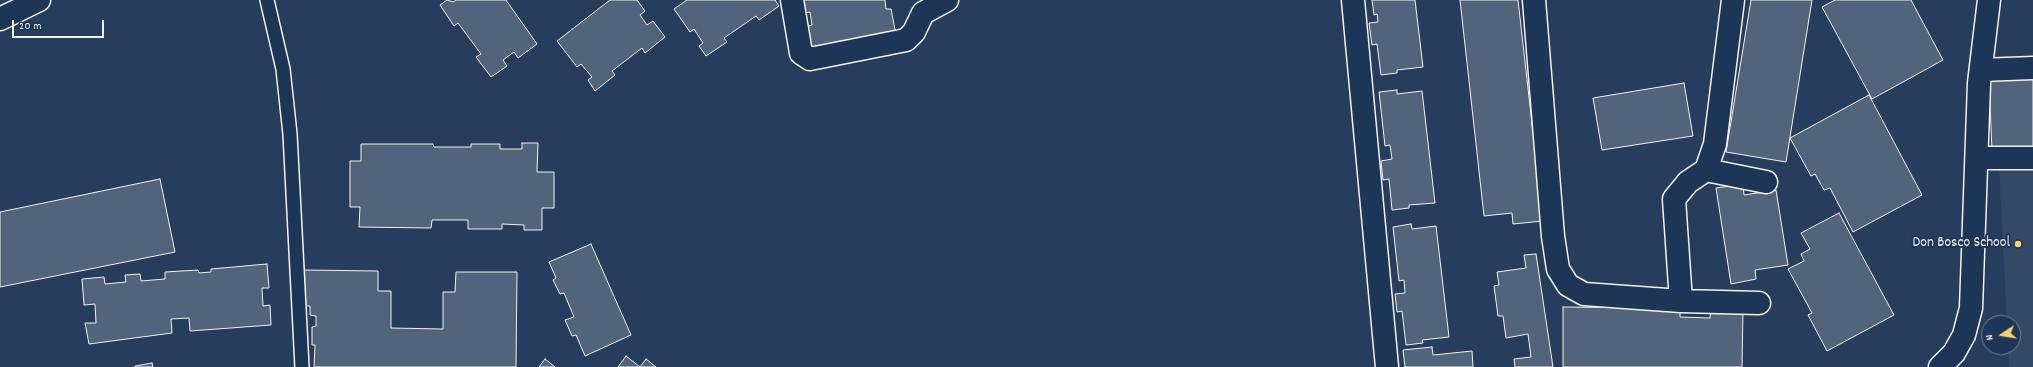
<!DOCTYPE html>
<html>
<head>
<meta charset="utf-8">
<style>
  body { margin:0 }
  #map { position:relative; width:2033px; height:367px; overflow:hidden; background:#263d5d; font-family:Dekko,sans-serif }
  canvas { display:block }
  .north { position:absolute; left:1981px; top:315px; width:40px; height:40px; box-sizing:border-box; background:#1d3557; border:1px solid #738091; border-radius:50%; rotate:258deg; font-size:11px; font-weight:700; line-height:16px; text-align:center; color:#f4f1e8 }
  .north::after { content:''; display:block; margin:auto; width:14px; height:18px; background:#ffd166; clip-path:polygon(50% 0,100% 100%,50% 72%,0 100%) }
  .scale { position:absolute; left:12px; top:20px; width:92px; height:18px; box-sizing:border-box; border:2px solid #f4f1e8; border-top:0; padding-left:5px; font-size:12px; line-height:14px; white-space:nowrap; color:#f4f1e8; -webkit-text-stroke:3px #1d3557; paint-order:stroke }
</style>
</head>
<body>
<div id="map">
<canvas width="2033" height="367"></canvas>
<div class="north">N</div>
<div class="scale">20 m</div>
</div>
<script>
const ctx = document.querySelector('canvas').getContext('2d');
ctx.lineJoin = 'round';
function fill(path, color) {
  ctx.fillStyle = color;
  ctx.fill(path, 'evenodd');
}
function shape(rows) {
  const path = new Path2D();
  for (const r of rows) {
    path.moveTo(r[0], r[1]);
    for (let i = 2; i < r.length; i += 2) path.lineTo(r[i], r[i + 1]);
  }
  return path;
}
function strokePath(path, color, width, dash) {
  ctx.strokeStyle = color;
  ctx.lineWidth = width;
  ctx.lineCap = dash ? 'butt' : 'round';
  ctx.setLineDash(dash || []);
  ctx.stroke(path);
}
function drawText(font, color, halo, rows, align = 'center') {
  ctx.font = font + ' Dekko,sans-serif';
  ctx.lineWidth = 4;
  ctx.setLineDash([]);
  ctx.textBaseline = 'middle';
  ctx.strokeStyle = halo;
  ctx.fillStyle = color;
  for (const [text, x, y, turn = 0] of rows) {
    ctx.save();
    ctx.translate(x, y);
    ctx.rotate((+turn || 0) * Math.PI / 180);
    ctx.textAlign = isNaN(turn) ? turn : align;
    if (halo) ctx.strokeText(text, 0, 0);
    ctx.fillText(text, 0, 0);
    ctx.restore();
  }
}
fill(shape([
  [1999,165,2033,165,2033,367,2009,367,2008,347,2013,347,2013,323,2007,323]
]), '#334966');
const building = shape([
  [447,0,453,2,456,0,506,0,537,44,518,58,514,52,503,60,507,66,491,77,476,57,481,54,458,23,454,26,440,5,447,0],
  [610,0,637,0,645,11,640,15,647,25,653,21,665,37,645,53,642,48,612,71,615,75,595,91,588,80,592,77,581,64,577,67,557,41,610,0],
  [687,0,775,0,779,6,759,20,756,16,724,38,727,42,706,56,699,46,703,43,694,29,690,32,674,9,687,0],
  [800,0,885,0,886,9,891,9,896,35,809,50,805,27,812,25,810,12,803,13,800,0],
  [1372,0,1415,0,1423,67,1397,70,1397,73,1381,75,1377,44,1372,45,1369,23,1378,22,1377,14,1374,15,1372,0],
  [1460,0,1518,0,1543,221,1513,224,1512,213,1484,216,1460,0],
  [1751,0,1812,0,1786,162,1726,152,1751,0],
  [1835,0,1911,0,1943,60,1872,99,1822,7,1835,0],
  [2033,79,2033,149,1992,151,1989,80,2033,79],
  [1684,83,1693,136,1602,150,1593,98,1684,83],
  [1397,90,1397,94,1422,91,1435,203,1409,205,1409,208,1392,210,1389,179,1383,180,1381,161,1392,159,1390,145,1385,146,1379,92,1397,90],
  [1869,95,1922,195,1853,232,1830,188,1824,190,1815,174,1811,176,1790,138,1869,95],
  [522,143,538,143,537,172,554,172,554,208,542,208,542,230,524,230,524,225,502,224,502,229,468,229,468,220,432,220,431,228,359,227,360,207,350,207,350,161,361,161,361,144,433,144,434,147,471,147,471,144,500,144,500,149,522,149,522,143],
  [160,179,175,252,0,287,0,212,160,179],
  [1743,184,1744,195,1776,190,1788,265,1755,270,1756,279,1731,284,1716,188,1743,184],
  [1839,213,1894,315,1827,351,1808,315,1812,313,1788,269,1804,261,1801,254,1810,249,1801,233,1839,213],
  [1411,224,1412,229,1436,226,1449,337,1422,340,1423,343,1406,345,1402,311,1397,312,1395,294,1405,293,1404,280,1399,281,1393,227,1411,224],
  [591,244,631,335,585,356,576,335,572,336,565,320,574,317,564,293,560,294,553,280,556,278,549,262,591,244],
  [1536,254,1553,367,1515,367,1514,359,1531,357,1528,334,1506,338,1503,316,1498,316,1494,286,1499,285,1497,272,1526,268,1524,255,1536,254],
  [267,264,269,288,262,288,263,306,270,305,271,325,190,331,189,318,171,319,172,333,89,344,85,323,96,323,95,304,84,305,82,279,104,277,105,284,126,282,125,275,140,274,141,281,165,279,165,272,198,270,199,273,211,272,211,269,267,264],
  [304,270,378,271,378,291,391,291,391,328,443,329,443,292,455,292,456,272,517,272,516,367,314,367,315,345,312,345,312,327,316,326,316,316,310,315,310,306,304,306,304,270],
  [1563,307,1680,308,1680,317,1710,318,1711,309,1743,309,1742,367,1563,367,1563,307],
  [1432,347,1433,355,1472,351,1473,367,1405,367,1403,350,1432,347],
  [626,356,640,367,618,367,626,356],
  [545,359,555,367,539,367,545,359],
  [646,359,656,367,640,367,646,359],
  [152,363,153,367,135,367,135,366,152,363]
]);
fill(building, '#52647b');
strokePath(building, '#f4f1e8', 1);
const service = shape([
  [267,0,283,69,290,134,302,367]
]);
const minor = shape([
  [792,0,801,53,810,59,906,40,914,32,923,13,947,0],
  [1353,0,1387,367],
  [1534,0,1553,236,1558,269,1568,285,1584,294,1681,301,1674,199,1688,182,1706,170,1715,144,1733,0],
  [1981,70,2033,68],
  [1977,158,2033,158],
  [1706,170,1766,182],
  [1681,301,1759,303],
  [1940,367,1954,353,1964,335,1971,308,1979,83,1989,0]
]);
const tertiary = shape([
  [0,19,39,0]
]);
strokePath(service, '#f4f1e8', 16);
strokePath(minor, '#f4f1e8', 25);
strokePath(tertiary, '#f4f1e8', 25);
strokePath(service, '#1d3557', 13);
strokePath(minor, '#1d3557', 22);
strokePath(tertiary, '#1d3557', 22);
for (const [x, y, r, color] of [
  [2018,244,4,"#ffd166"]
]) {
  const dot = new Path2D();
  dot.arc(x, y, r, 0, 2 * Math.PI);
  ctx.fillStyle = color;
  ctx.fill(dot);
  strokePath(dot, '#1d3557', 1.5);
}
drawText('15px', '#f4f1e8', '#1d3557', [
  ["Don Bosco School",2010,244]
], 'right');
</script>
</body>
</html>
